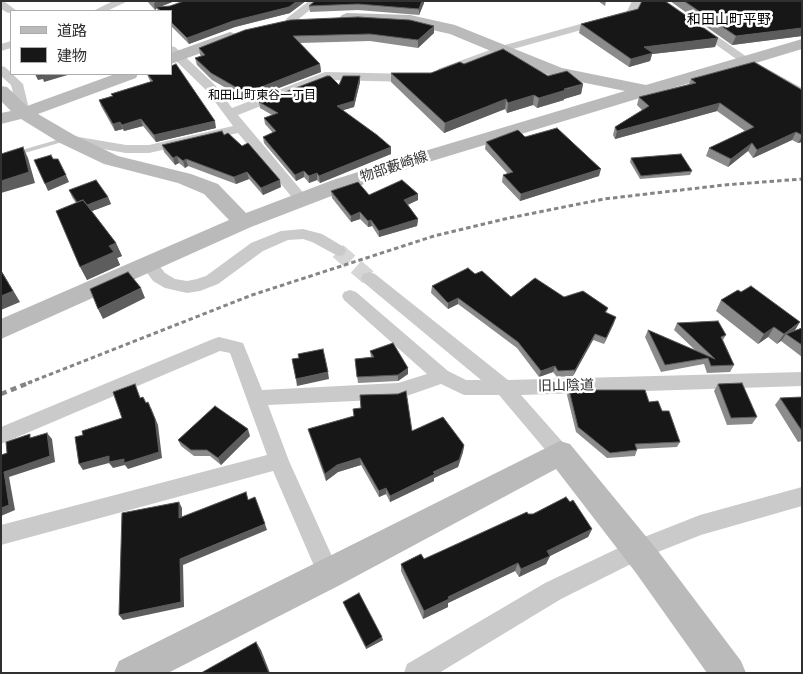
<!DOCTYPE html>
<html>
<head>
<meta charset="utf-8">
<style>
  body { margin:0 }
  #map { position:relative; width:803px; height:674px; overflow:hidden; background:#fff; font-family:"PT Sans","Noto Sans JP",sans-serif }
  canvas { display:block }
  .frame { position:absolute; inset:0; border:2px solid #303030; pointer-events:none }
  .legend { position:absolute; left:10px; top:10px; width:162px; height:65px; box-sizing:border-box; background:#fff; border:1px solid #acacac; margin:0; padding:6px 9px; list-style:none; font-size:15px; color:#303030 }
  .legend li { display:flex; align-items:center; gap:10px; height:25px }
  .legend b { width:25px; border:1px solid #acacac }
</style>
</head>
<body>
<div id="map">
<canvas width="803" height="674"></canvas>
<div class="frame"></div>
<ul class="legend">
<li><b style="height:6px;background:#bababa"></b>道路</li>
<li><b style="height:14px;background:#171717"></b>建物</li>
</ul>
</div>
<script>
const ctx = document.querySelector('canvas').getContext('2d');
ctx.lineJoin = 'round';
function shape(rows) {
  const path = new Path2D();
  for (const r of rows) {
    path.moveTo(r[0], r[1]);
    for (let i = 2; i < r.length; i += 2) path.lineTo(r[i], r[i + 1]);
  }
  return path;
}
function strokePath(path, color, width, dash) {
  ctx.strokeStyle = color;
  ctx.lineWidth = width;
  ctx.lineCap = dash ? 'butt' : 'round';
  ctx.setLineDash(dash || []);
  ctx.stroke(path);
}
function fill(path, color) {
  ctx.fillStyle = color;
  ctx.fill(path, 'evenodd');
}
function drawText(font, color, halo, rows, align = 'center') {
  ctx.font = font + ' "PT Sans","Noto Sans JP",sans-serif';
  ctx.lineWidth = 5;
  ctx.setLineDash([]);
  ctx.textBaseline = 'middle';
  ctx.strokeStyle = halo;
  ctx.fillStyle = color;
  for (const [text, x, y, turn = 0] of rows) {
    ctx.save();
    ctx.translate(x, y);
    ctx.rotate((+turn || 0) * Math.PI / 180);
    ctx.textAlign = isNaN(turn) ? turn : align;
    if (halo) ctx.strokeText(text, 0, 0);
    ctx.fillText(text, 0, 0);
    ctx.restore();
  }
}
strokePath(shape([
  [338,251,369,278]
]), '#d6d6d6', 16, [16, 8]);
fill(shape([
  [67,137,70,139,69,140,1,160,1,156,67,137]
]), '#cacaca');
fill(shape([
  [1,1,5,2,17,11,8,13,1,9,1,1],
  [113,1,128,1,107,11,93,11,113,1],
  [309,1,321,1,295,22,287,22,286,20,287,18,309,1],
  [632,1,642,1,635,15,506,51,446,75,438,75,436,72,438,69,498,47,627,11,632,1],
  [654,1,666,1,750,59,802,88,802,97,742,63,654,1],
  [11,41,11,48,1,51,1,44,11,41],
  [171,46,175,47,215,85,232,108,325,72,414,74,420,78,414,82,326,80,238,115,306,196,308,199,306,202,301,204,296,202,238,133,149,153,126,153,62,142,60,139,67,135,126,145,149,145,233,126,207,91,171,56,171,46],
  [1,66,5,67,23,84,30,113,29,116,24,117,18,113,11,85,1,76,1,66],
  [303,229,322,234,344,247,346,251,344,255,338,256,312,242,303,239,288,240,263,251,218,284,200,291,187,293,165,288,153,281,140,263,142,259,148,257,154,259,165,273,175,279,187,281,197,279,206,276,251,243,281,231,303,229],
  [369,272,375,274,508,380,802,372,802,386,521,395,567,447,570,453,567,459,560,462,553,459,499,395,464,395,441,384,398,399,268,405,289,461,340,574,337,582,329,585,321,582,273,471,1,545,1,525,267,455,230,353,220,351,1,444,1,427,213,339,219,337,243,343,262,390,398,383,427,374,344,300,342,296,344,292,350,290,356,292,448,371,466,380,481,380,363,282,361,278,363,274,369,272],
  [802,487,802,506,701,535,645,557,561,599,439,673,404,673,407,664,545,583,629,543,700,515,802,487]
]), '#cacaca');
fill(shape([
  [347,13,410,15,455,25,562,68,646,85,802,39,802,49,422,164,347,190,251,227,1,339,1,319,229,220,204,194,178,183,104,164,60,143,21,119,1,124,1,113,11,111,1,101,1,86,7,87,27,106,115,74,138,74,136,78,38,114,74,135,118,156,191,174,218,184,246,213,333,180,408,156,625,91,551,76,450,34,410,25,342,21,339,18,342,15,347,13],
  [230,32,236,34,238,37,236,40,171,64,171,53,230,32],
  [560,441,570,444,658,551,741,661,746,673,707,673,636,573,556,469,340,585,168,673,114,673,119,661,560,441]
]), '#bababa');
strokePath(shape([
  [28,383,252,295,434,236,509,218,604,199,724,185,802,179]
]), '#858585', 3, [4.5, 3]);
strokePath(shape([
  [1,394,31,382]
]), '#858585', 4.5, [6, 4.5]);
fill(shape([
  [147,1,175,1,159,7,290,13,235,27,189,44,171,26,171,11,158,11,157,8,155,10],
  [315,1,424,3,419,15,358,10,310,12,309,6],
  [598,1,606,1,605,6],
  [670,1,802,1,802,36,732,45],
  [581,24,718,38,715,47,652,54,650,61,629,67,579,33],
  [245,30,434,33,418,48,370,41,300,43,320,64,321,72,247,100,212,80,197,65,195,58,201,56,200,55,199,48],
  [464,64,548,76,583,84,581,94,564,99,564,100,537,108,533,105,507,113,505,109,444,133,391,82,391,73,431,73],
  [147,74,216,128,156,142,143,126,124,131,123,129,115,131,101,106,99,100,112,96,111,94,151,82,149,79],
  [691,79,802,90,802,142,798,143,792,140,753,158,748,151,728,167,706,156,709,148,745,131,717,111,615,139,613,135,615,127,642,110,637,105,639,97,689,84],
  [360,82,354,107,343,110,391,154,320,183,317,180,309,183,304,177,296,181,264,143,263,137,273,133,265,124,264,118,272,115,260,108,259,102,339,85],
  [224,135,281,187,263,195,249,179,236,184,188,166,185,168,179,163,175,165,164,152,162,145],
  [525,137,599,176,520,201,502,182,503,175,508,174,485,149,486,142],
  [631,158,692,171,690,175,640,179,630,162],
  [69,190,108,197,111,204,92,211,116,243,122,256,117,258,120,265,87,280,76,203,72,197],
  [331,191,369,195,418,200,408,205,418,219,417,226,379,237,372,226,368,227,360,219,351,222,332,198],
  [475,274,511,297,564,297,608,308,606,313,614,323,604,344,593,340,573,376,557,377,553,372,539,377,517,348,458,304,448,309,431,293,432,286],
  [721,300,794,331,802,328,802,357,781,341,782,340,777,344,768,337,758,344,716,311],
  [677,323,726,335,723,340,734,365,730,372,707,373,704,364,661,372,645,337,648,330,695,350,674,330],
  [370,351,408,374,398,381,358,383,355,359,371,357],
  [718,384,757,417,752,424,727,425,714,391],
  [569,390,649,402,662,411,680,442,677,447,637,449,637,450,635,456,607,458,576,432,567,395],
  [360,395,412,431,464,445,463,452,458,467,434,478,434,481,390,502,386,494,379,497,361,465,338,472,326,481,310,436,308,429,354,416,361,408],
  [802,397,802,441,798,442,775,405,780,398],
  [250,436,221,465,210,456,194,456,181,446,178,440],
  [528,514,592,529,588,537,550,556,546,564,519,577,515,571,448,603,448,607,423,619,401,571,401,564,424,559],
  [343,602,383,640,366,649,344,605]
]), '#8b8b8b');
fill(shape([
  [156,1,175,1,157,8,156,7,157,8,155,10,154,4],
  [297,1,306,1,290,13,235,27,189,44,187,38,233,21],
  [422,1,424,1,424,3,419,15,419,9],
  [434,26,434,33,418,48,418,40],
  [802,28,802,36,732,45,736,36],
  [718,38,715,47,652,54,650,61,629,67,631,59,644,47],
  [320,64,321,72,247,100,246,93],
  [35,74,71,74,44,82,43,79,38,80],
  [360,76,360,82,354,107,337,112,337,106],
  [583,84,581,94,564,99,564,100,537,108,539,98],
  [534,95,533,105,507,113,508,103],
  [506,99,505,109,444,133,445,123],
  [720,103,717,111,615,139,617,131],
  [141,119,143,126,124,131,122,125],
  [215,121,216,128,156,142,154,135],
  [120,122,123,129,115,131,113,124],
  [796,132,792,140,753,158,757,150],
  [802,136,802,142,798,143],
  [752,143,748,151,728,167,731,159],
  [23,147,28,158,35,183,1,193,1,181],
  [391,147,391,154,320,183,319,176],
  [177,156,179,163,175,165,173,158],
  [186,159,188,166,185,168,183,161],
  [601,169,599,176,520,201,521,194],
  [304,171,304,177,296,181,295,175],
  [247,172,249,179,236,184,234,177],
  [317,173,317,180,309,183,309,176],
  [66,175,69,182,48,191,45,184],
  [280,180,281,187,263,195,261,188],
  [418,194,418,200,404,206,404,200],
  [108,197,111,204,84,214,81,207],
  [360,212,360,219,351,222,351,216],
  [418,219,417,226,379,237,379,231],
  [371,220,372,226,368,227,368,221],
  [116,243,122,256,117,258,120,265,87,280,80,267,109,246],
  [1,270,20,302,1,310],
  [141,288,145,298,103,319,98,309],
  [458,298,458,304,448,309,448,303],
  [616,317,614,323,604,344,606,338],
  [800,322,794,332,786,334,782,340,777,344,784,334],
  [774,327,768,337,758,344,764,334],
  [595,334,593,340,573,376,575,370],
  [555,366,553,372,539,377,541,371],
  [408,368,408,374,398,381,398,375],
  [328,372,329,379,297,386,296,379],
  [151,408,158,425,162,458,128,469,125,465,113,468,109,463,83,470,79,464],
  [248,429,250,436,221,465,218,458],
  [47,433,52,439,55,462,9,477,15,510,1,516,4,472],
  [464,445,463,452,458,467,434,478,434,481,390,502,390,496,433,472],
  [360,458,361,465,338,472,326,481,325,474,337,465],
  [386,488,386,494,379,497,379,491],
  [179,502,182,508,182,524,179,518],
  [265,524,267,530,183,565,184,607,123,620,119,615,180,559],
  [592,529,588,537,550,556,546,564,519,577,521,569,547,551],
  [518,563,515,571,448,603,448,607,423,619,424,611,448,597],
  [382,637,383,640,366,649,366,647],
  [256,642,261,650,270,673,269,673]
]), '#5d5d5d');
const building = shape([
  [184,1,297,1,289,7,233,21,187,38,171,22,171,11,161,11,156,7,170,6,184,1],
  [315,1,422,1,419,9,358,4,309,6,315,1],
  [642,1,665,1,718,38,644,47,653,53,631,59,581,24,638,9,642,1],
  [684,1,802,1,802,28,736,36,684,1],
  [358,17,410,20,434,26,418,40,370,34,293,36,320,64,246,93,211,73,195,58,205,55,199,48,245,30,290,20,358,17],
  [503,49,548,76,567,71,583,84,564,89,566,90,539,98,534,95,508,103,506,99,445,123,391,73,431,73,460,62,464,64,503,49],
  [754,62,802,90,802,135,796,132,757,150,752,143,731,159,709,148,754,127,720,103,617,131,615,127,649,106,639,97,696,83,691,79,754,62],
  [176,64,215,121,154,135,141,119,122,125,120,122,113,124,99,100,113,96,111,94,153,81,147,74,171,74,171,66,176,64],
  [40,74,48,74,41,76,40,74],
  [327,76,330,76,339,85,343,76,360,76,354,101,337,106,377,135,391,147,319,176,317,173,309,176,304,171,295,175,263,137,276,131,264,118,278,113,259,102,327,76],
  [557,128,601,169,521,194,503,175,513,172,486,142,518,130,525,137,557,128],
  [222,131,224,135,228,133,242,146,248,143,280,180,261,188,247,172,234,177,186,159,183,161,177,156,173,158,162,145,222,131],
  [23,147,29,172,1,181,1,154,23,147],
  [681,154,692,171,641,176,631,158,681,154],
  [51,155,53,159,58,159,66,175,45,184,34,160,51,155],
  [96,180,108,197,87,205,83,200,77,202,69,190,96,180],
  [402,180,418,194,404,200,418,219,379,231,371,220,368,221,360,212,351,216,331,191,358,182,369,195,402,180],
  [83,200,116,243,109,246,114,252,80,267,56,211,83,200],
  [468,268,475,274,482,271,511,297,535,278,564,297,583,291,608,308,605,312,616,317,606,338,595,334,575,370,558,371,555,366,541,371,518,342,458,298,448,303,432,286,468,268],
  [1,271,13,291,1,296,1,271],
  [128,272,141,288,98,309,90,289,128,272],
  [751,286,800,322,784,334,774,327,764,334,721,300,738,290,741,292,751,286],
  [718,321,726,335,721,337,734,365,711,366,708,358,665,365,648,330,715,359,677,323,718,321],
  [802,328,802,345,786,334,802,328],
  [393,343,408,368,398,375,357,377,355,359,374,357,370,351,393,343],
  [323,349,328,372,296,379,292,359,299,358,298,354,323,349],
  [742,383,757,417,731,418,718,384,742,383],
  [135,384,140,398,143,397,146,403,148,402,155,419,159,452,124,463,124,459,109,462,109,456,79,464,75,437,83,435,82,431,122,418,113,392,135,384],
  [569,390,645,390,649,402,658,401,662,411,669,411,680,442,635,444,637,450,610,453,578,427,569,390],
  [406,391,412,431,443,417,464,445,459,460,433,472,435,474,390,496,386,488,379,491,360,458,337,465,325,474,308,429,354,416,353,409,361,408,360,395,398,394,406,391],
  [802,397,802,431,780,398,802,397],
  [215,406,248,429,218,458,207,450,191,450,178,440,215,406],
  [47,433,50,456,4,472,9,505,1,508,1,455,7,453,6,442,30,434,30,438,47,433],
  [246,492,248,500,255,497,265,524,180,559,181,602,119,615,122,513,179,502,179,518,246,492],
  [566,497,570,502,573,500,592,529,547,551,550,556,521,569,518,563,448,597,449,599,424,611,401,564,421,554,424,559,527,512,528,514,533,514,566,497],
  [359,593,382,637,366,647,343,602,359,593],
  [256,642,269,673,201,673,256,642]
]);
fill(building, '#171717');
strokePath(building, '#5d5d5d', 1);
drawText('12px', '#000', '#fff', [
  ["和田山町東谷一丁目",262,96]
]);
drawText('14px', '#000', '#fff', [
  ["和田山町平野",729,20]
]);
drawText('14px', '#303030', '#fff', [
  ["物部藪崎線",394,167,-18],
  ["旧山陰道",566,386,-1]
]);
</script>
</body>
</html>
